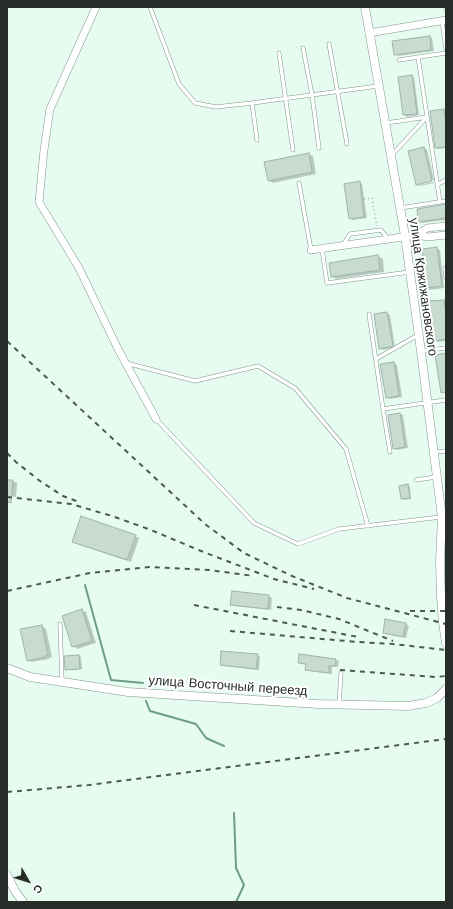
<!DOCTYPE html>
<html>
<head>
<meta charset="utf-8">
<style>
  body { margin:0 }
  #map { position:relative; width:453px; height:909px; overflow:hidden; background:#e7fcf1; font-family:"Work Sans",sans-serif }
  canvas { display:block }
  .frame { position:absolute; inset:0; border:8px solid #262d29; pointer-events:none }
  .north { position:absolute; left:8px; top:861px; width:40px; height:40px; -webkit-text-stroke:3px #fff; paint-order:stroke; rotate:129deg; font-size:11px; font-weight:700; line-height:16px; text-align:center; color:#262d29 }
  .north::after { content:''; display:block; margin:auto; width:14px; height:18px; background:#262d29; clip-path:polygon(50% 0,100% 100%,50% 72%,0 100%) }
</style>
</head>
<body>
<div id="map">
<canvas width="453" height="909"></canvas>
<div class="frame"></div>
<div class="north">С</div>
</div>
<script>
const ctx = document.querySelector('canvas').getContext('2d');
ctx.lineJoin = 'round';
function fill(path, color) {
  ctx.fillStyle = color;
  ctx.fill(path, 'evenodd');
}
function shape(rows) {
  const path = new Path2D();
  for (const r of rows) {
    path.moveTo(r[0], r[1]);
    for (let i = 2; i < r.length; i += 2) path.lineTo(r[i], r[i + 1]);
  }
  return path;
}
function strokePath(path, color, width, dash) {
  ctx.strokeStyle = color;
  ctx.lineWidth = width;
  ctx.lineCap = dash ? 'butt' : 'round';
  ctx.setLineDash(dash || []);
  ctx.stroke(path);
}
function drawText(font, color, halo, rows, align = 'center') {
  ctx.font = font + ' "Work Sans",sans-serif';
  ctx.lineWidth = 4;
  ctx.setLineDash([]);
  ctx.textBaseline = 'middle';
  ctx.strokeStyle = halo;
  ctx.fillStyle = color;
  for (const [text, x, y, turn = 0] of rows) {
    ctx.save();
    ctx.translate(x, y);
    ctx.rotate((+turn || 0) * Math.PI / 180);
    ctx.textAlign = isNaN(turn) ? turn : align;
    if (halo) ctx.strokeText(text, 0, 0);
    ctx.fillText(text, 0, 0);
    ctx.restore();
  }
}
fill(shape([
  [429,37,432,38,434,51,398,56,395,54],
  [411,76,414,77,419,115,407,117,404,115],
  [444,110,446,111,446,148,439,149,436,148],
  [424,148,427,150,434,180,418,183,418,185,417,184],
  [308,154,313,156,316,174,273,183,269,181],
  [359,182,362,184,367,218,353,220,350,218],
  [434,182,434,183,420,186,418,185],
  [446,206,446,220,422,223,419,221],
  [437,249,440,250,444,288,430,290,427,288],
  [378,256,383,259,384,272,336,279,332,276,330,263],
  [444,301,446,302,446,341,438,342,435,340],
  [387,313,390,315,395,347,383,350,380,348,375,315],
  [394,363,397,365,402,397,390,399,387,397],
  [400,414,403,415,408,448,397,450,394,448],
  [7,481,13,481,17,483,16,497,7,496],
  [408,485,410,487,411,499,404,500,402,499],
  [135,536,139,538,131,562,77,544],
  [233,592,269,596,272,598,271,610,235,606,232,604],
  [82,610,86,612,96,643,77,649,73,646],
  [386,621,406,624,409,626,406,638,387,634,384,632],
  [42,626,46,629,52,657,49,658,49,659,32,662,28,660],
  [257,655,260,657,259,670,224,666,221,665],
  [299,655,336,660,339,661,338,667,332,667,332,674,309,671,306,669,306,665,302,664,299,662],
  [79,656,81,657,82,669,68,670,66,669]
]), '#0003');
strokePath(shape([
  [85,585,111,680,143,683],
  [146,701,150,711,196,724,206,738,224,746],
  [234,813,236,868,244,885,236,902]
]), '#6d9d86', 2);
const building = shape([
  [430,36,431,50,394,55,392,41,430,36],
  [412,75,417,114,403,115,398,77,412,75],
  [444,109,446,123,446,147,435,148,430,111,444,109],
  [424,147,432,181,416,185,408,151,424,147],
  [309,153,312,172,268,181,264,162,309,153],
  [360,181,364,217,349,219,344,184,360,181],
  [446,204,446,218,418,222,417,209,446,204],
  [437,247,442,286,426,288,422,249,437,247],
  [378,255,380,270,331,277,329,263,378,255],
  [444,300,446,313,446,339,434,341,429,301,444,300],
  [387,312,393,346,390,347,379,349,374,314,387,312],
  [446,353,446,392,441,393,435,355,446,353],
  [394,362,399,396,386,398,380,364,394,362],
  [400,413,405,447,393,449,388,415,400,413],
  [7,480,13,480,11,503,7,502,7,480],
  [408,484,410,498,401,499,399,486,408,484],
  [81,516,136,535,127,560,72,542,81,516],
  [232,591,269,595,268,609,230,605,232,591],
  [82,609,92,641,72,647,62,616,82,609],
  [385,619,406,623,403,637,383,633,385,619],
  [42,625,48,655,45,656,45,657,27,661,20,629,42,625],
  [221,651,258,654,256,669,220,665,221,651],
  [299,654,336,659,335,666,329,666,329,673,305,670,306,664,298,663,299,654],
  [79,655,80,669,65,670,64,656,79,655]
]);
fill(building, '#c7dbd1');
strokePath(building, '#a0b4aa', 1);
const service = shape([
  [150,7,179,84,195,103,216,107,252,103],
  [446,7,446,9],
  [442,21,446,49],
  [329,44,347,144],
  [303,48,312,95,319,148],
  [279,53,293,150],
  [418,57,440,202],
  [399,60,446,53],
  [386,123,427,117,391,156],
  [257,140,252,103,378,86],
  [299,183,311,250],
  [437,185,446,180],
  [400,208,446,201],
  [343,245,350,234,381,230,388,239],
  [322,249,327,283,410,272],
  [446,268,445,268,446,278],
  [369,314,383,409,446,400],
  [421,351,446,348],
  [376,359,418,335],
  [126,363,195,381,258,366,295,388,346,449,368,526],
  [383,409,390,452],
  [156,419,254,523,298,544,339,529,441,517],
  [434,452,446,451],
  [416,480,436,477],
  [60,624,62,681],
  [339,704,341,673]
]);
const minor = shape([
  [96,7,50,109,44,150,39,202,79,268,118,349,156,419],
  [369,33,446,20],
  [417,235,428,237,446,235],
  [311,250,417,235,427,228,446,226]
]);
const tertiary = shape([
  [365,7,405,236,420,344,442,517,440,561,441,597,443,623,446,643],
  [7,668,30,677,128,692,318,704,408,706,426,703,437,698,446,689],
  [7,875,15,891,23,902]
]);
strokePath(service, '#83958c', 4.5);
strokePath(minor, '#83958c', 8);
strokePath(tertiary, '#83958c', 9);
strokePath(shape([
  [364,199,372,198,377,226]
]), '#98a79f', 1.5, [1, 3]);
strokePath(service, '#fff', 3.5);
strokePath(minor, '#fff', 7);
strokePath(tertiary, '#fff', 8);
strokePath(shape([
  [7,341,205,524,244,553,292,576,347,598,446,624],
  [7,453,16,462,40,481,63,496,79,502],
  [7,497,71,504,112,516,151,530,201,551,274,579,314,589],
  [7,591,90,573,149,567,209,570,254,576],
  [194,605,358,637],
  [277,607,301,610,339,619,393,641],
  [410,611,446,611],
  [230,631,358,642,393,644,446,650],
  [340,670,436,677,446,676],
  [7,792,89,785,446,739]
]), '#4e5853', 2, [5, 5]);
drawText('13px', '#262d29', '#fff', [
  ["улица Кржижановского",423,287,82],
  ["улица Восточный переезд",228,686,4]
]);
</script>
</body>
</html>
